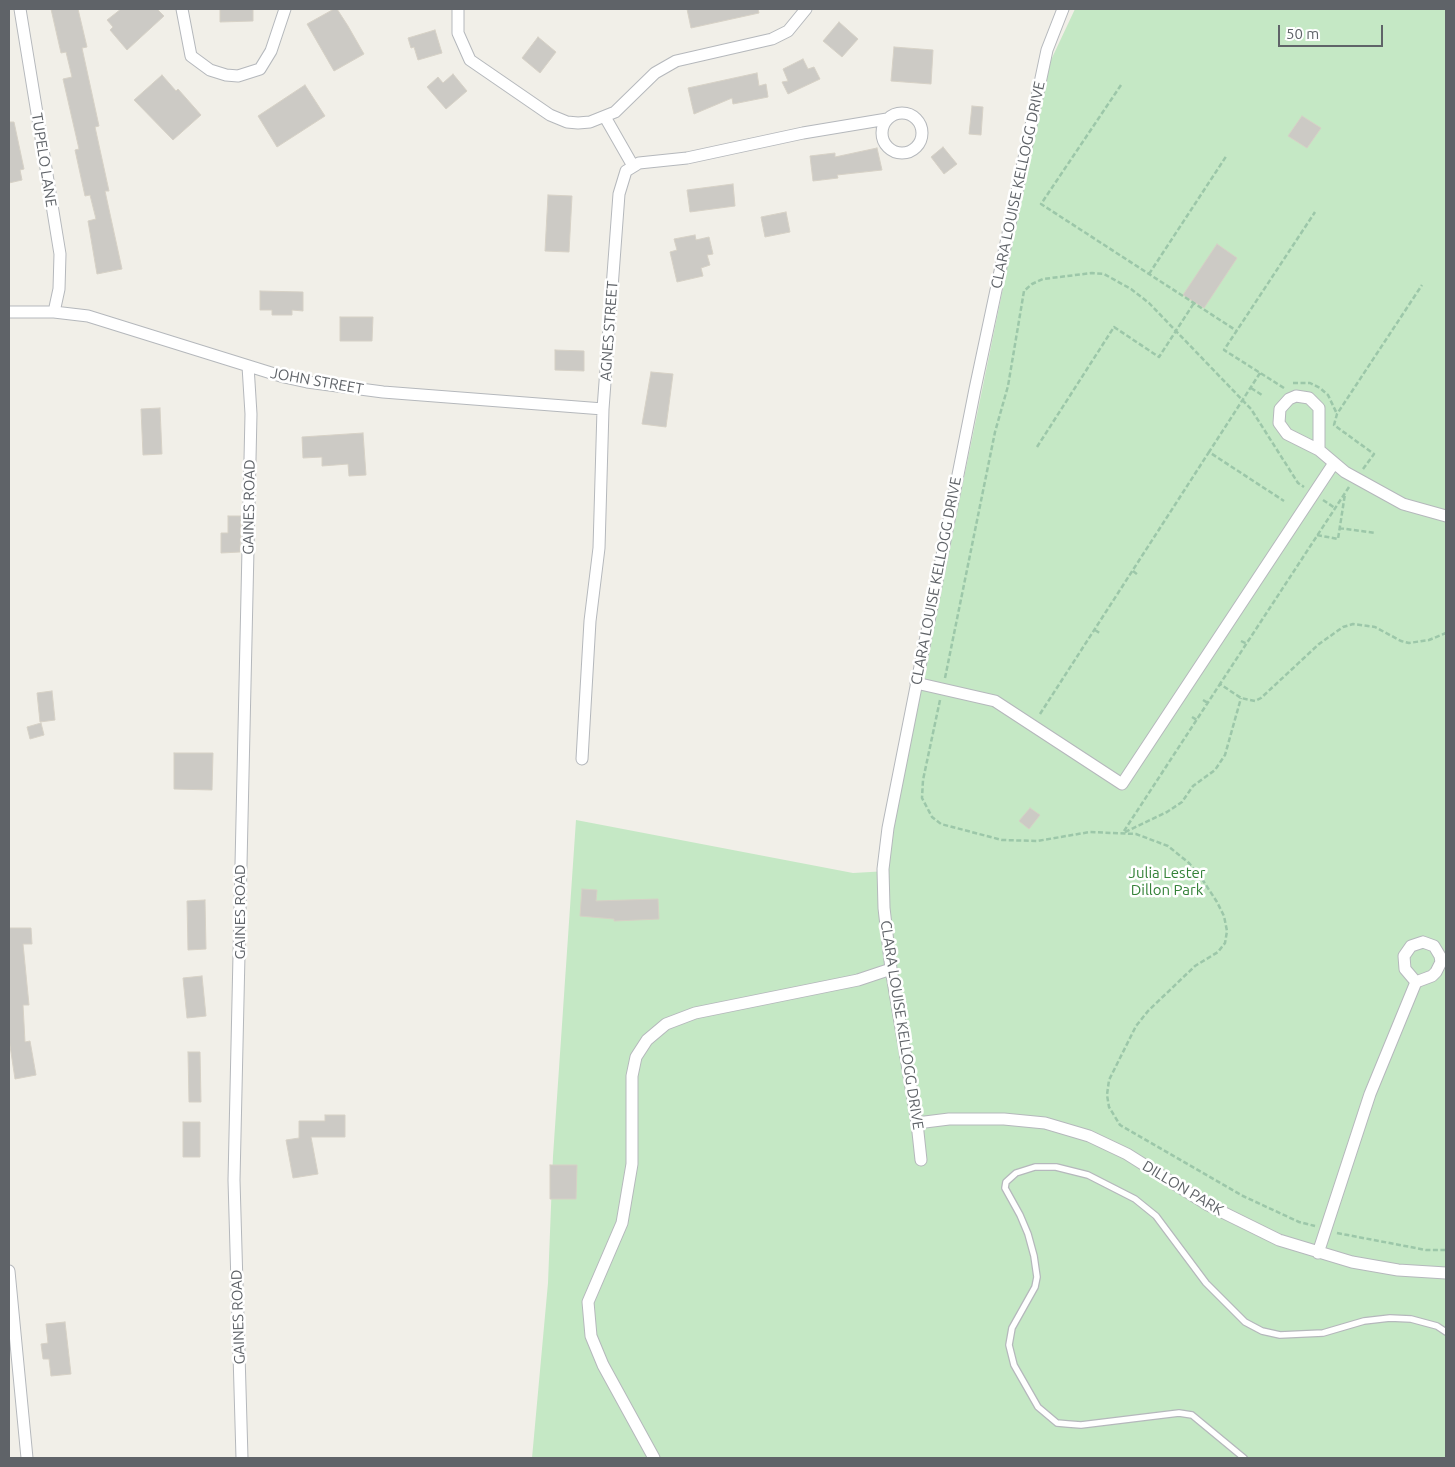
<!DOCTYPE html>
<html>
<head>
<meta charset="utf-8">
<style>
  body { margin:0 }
  #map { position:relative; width:1455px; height:1467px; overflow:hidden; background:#f1efe8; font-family:Ubuntu,sans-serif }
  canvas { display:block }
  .frame { position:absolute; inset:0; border:10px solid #5f6368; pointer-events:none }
  .scale { position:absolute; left:1278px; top:25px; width:105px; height:22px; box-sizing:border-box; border:2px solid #5f6368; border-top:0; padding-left:6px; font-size:15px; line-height:18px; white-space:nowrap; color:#5f6368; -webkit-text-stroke:4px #fff; paint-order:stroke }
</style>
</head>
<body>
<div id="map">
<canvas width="1455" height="1467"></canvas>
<div class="frame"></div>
<div class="scale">50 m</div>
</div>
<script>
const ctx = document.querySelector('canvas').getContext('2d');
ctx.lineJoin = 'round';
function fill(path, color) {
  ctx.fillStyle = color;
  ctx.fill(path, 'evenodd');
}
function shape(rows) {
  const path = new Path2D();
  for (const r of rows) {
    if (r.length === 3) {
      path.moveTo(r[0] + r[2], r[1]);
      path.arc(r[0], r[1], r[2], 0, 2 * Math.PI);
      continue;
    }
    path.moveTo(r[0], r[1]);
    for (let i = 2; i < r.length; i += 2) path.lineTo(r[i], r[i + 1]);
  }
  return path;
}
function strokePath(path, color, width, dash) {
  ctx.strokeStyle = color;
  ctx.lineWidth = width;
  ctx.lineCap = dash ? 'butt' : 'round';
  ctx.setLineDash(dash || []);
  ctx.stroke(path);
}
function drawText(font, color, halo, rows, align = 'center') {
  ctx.font = font + ' Ubuntu,sans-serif';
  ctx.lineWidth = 5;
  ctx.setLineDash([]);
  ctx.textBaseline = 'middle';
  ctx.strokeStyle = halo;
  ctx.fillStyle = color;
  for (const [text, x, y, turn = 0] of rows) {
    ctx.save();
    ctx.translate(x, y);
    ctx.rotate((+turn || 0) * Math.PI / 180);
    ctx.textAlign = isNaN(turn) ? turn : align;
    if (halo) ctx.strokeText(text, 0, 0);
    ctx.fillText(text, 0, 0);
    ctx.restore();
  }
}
fill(shape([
  [1075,9,1446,9,1446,1458,532,1458,548,1283,553,1156,576,820,853,873,888,871,893,823,1039,113,1051,60]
]), '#c5e8c5');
const building = shape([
  [51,9,78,9,87,47,82,48,99,126,95,127,109,191,105,191,122,269,97,274,88,221,96,219,90,195,85,196,75,150,79,149,63,79,72,77,66,52,61,53,51,9],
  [121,9,157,9,164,16,127,50,110,30,113,27,107,20,121,9],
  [220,9,253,9,253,21,220,22,220,9],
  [334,9,337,9,348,26,364,54,334,71,307,24,334,9],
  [687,9,758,9,759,13,691,28,687,9],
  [839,22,858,39,842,57,823,41,839,22],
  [435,30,442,53,418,60,414,47,411,48,408,38,435,30],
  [538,37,556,52,540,73,522,58,538,37],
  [894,47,933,50,931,84,891,81,894,47],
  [803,59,808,69,814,67,820,79,788,94,782,82,788,81,783,69,803,59],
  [757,73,759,86,766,84,768,97,733,104,732,98,694,114,688,88,757,73],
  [453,74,467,91,446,109,427,87,438,77,443,83,453,74],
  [162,75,176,91,178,89,201,115,173,140,134,100,162,75],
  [305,85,325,116,277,147,258,116,305,85],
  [972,106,983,107,981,135,969,134,972,106],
  [1302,116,1321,128,1307,148,1288,136,1302,116],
  [9,122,14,122,24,169,20,170,22,180,9,183,9,122],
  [943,147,957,164,944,174,931,157,943,147],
  [877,148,882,170,837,175,838,178,813,181,810,156,835,153,835,157,877,148],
  [733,184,735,206,690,212,687,190,733,184],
  [548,195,572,196,569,252,545,251,548,195],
  [786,212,790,232,765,237,761,217,786,212],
  [695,235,696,240,709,237,713,254,707,255,710,265,701,268,703,276,677,282,670,252,677,250,674,239,695,235],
  [1217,244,1237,258,1204,308,1183,295,1217,244],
  [260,291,303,292,303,311,292,310,292,315,272,315,272,310,260,310,260,291],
  [340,317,373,317,372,341,340,341,340,317],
  [555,350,584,351,584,371,555,370,555,350],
  [651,372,673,374,666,427,642,424,651,372],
  [160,408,162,454,143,455,141,409,160,408],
  [363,433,366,475,349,476,348,464,322,466,322,457,303,458,302,437,363,433],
  [228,516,241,516,240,552,221,553,221,533,228,533,228,516],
  [52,691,55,720,40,722,37,693,52,691],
  [41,723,44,735,30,739,27,727,41,723],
  [174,753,213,753,212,790,174,789,174,753],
  [1030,808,1040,815,1029,829,1019,821,1030,808],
  [582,889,597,890,596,901,658,899,659,919,614,921,614,919,580,916,582,889],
  [205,900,206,949,188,950,187,901,205,900],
  [9,928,31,928,32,944,23,944,29,1005,23,1005,25,1042,30,1041,36,1075,15,1079,9,1039,9,928],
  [202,976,206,1016,187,1018,183,978,202,976],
  [188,1052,200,1052,201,1102,189,1102,188,1052],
  [325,1115,345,1115,345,1137,311,1137,318,1174,293,1178,286,1140,299,1138,299,1121,325,1121,325,1115],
  [183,1122,200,1122,200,1157,183,1157,183,1122],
  [550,1165,577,1165,576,1199,550,1199,550,1165],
  [65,1322,71,1374,51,1376,49,1359,43,1359,41,1344,48,1343,46,1324,65,1322]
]);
fill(building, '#cccac5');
strokePath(building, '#d6d1c6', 1);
const service = shape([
  [1244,1458,1192,1415,1179,1413,1081,1425,1068,1424,1057,1423,1038,1407,1014,1365,1009,1345,1012,1328,1035,1287,1037,1277,1034,1256,1028,1234,1020,1215,1005,1188,1006,1182,1016,1173,1035,1167,1056,1167,1088,1175,1135,1199,1156,1216,1206,1283,1245,1322,1262,1331,1280,1335,1323,1333,1364,1321,1390,1318,1411,1319,1437,1326,1446,1332]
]);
const minor = shape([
  [20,9,60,254,59,289,54,312],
  [182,9,191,56,210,70,226,75,238,76,260,69,271,51,285,9],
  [458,9,458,33,470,60,550,115,567,122,578,123,590,122,615,112,655,73,676,61,772,39,788,31,806,9],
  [902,133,20],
  [605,117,633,166],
  [9,312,54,312,88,316,284,377,307,382,383,392,603,409],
  [1296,396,1309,398,1319,408,1319,450,1287,434,1279,423,1280,409,1289,399,1296,396],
  [1319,450,1345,472,1403,504,1446,516],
  [916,683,995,701,1122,784,1334,463],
  [582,759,590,621,599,548,603,409,619,194,626,171,639,163,687,158,803,133,887,119],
  [1423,942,1434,946,1440,956,1441,962,1436,972,1432,976,1416,982,1405,969,1404,956,1411,946,1423,942],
  [917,1123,949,1119,1004,1119,1045,1123,1089,1136,1127,1154,1208,1205,1279,1240,1352,1262,1398,1270,1446,1273],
  [921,1160,917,1123,891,969,884,908,883,869,888,828,975,389,1047,50,1063,9],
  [1318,1253,1370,1094,1416,982],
  [9,1271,27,1458],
  [242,1458,234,1180,251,414,248,366],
  [654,1458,603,1365,591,1336,588,1302,622,1223,632,1164,632,1076,636,1057,647,1040,666,1024,695,1013,858,980,891,969]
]);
strokePath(service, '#b5b8bc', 8);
strokePath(minor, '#b5b8bc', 13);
strokePath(shape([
  [1121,85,1041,204,1237,331],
  [1149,274,1227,155],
  [1260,373,1209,452,1284,501],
  [1293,383,1310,383,1320,388,1328,395,1337,414],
  [1251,388,1262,395],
  [1284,388,1224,350,1315,212],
  [1037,447,1114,327,1159,357,1194,303],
  [1363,469,1374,454,1334,425,1337,414,1422,285],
  [1349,487,1220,684,1241,698,1255,701,1261,698,1319,644,1343,627,1353,624,1375,627,1401,641,1409,643,1429,640,1446,633],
  [1323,500,1335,508],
  [1339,528,1376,533],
  [1317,535,1338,539,1345,494],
  [1133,571,1138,575],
  [1095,630,1101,634],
  [1241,641,1247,644],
  [945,678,995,432,1008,386,1024,291,1032,284,1043,279,1092,273,1104,274,1131,289,1149,303,1251,409,1298,483,1304,487],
  [940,700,923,780,922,798,932,817,941,824,1002,840,1037,841,1090,832,1136,834,1168,846,1189,863,1202,879,1217,902,1224,916,1227,931,1225,943,1218,952,1195,966,1148,1011,1136,1026,1109,1080,1107,1095,1109,1107,1120,1125,1243,1196,1299,1222,1315,1226],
  [1203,700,1208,703],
  [1040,714,1209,452],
  [1192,717,1197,720],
  [1124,831,1220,684],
  [1125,832,1167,812,1182,802,1193,786,1215,770,1225,755,1241,698],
  [1337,1233,1426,1250,1446,1250]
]), '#9cc7a9', 2.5, [5, 2.5]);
strokePath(service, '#fff', 5.5);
strokePath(minor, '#fff', 11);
drawText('15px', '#5f6368', '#fff', [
  ["TUPELO LANE",44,160,81],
  ["CLARA LOUISE KELLOGG DRIVE",1018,185,-78],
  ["AGNES STREET",609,331,-86],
  ["JOHN STREET",317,381,10],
  ["GAINES ROAD",249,507,-89],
  ["CLARA LOUISE KELLOGG DRIVE",936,581,-79],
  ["GAINES ROAD",240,912,-90],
  ["CLARA LOUISE KELLOGG DRIVE",902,1025,81],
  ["DILLON PARK",1183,1188,31],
  ["GAINES ROAD",238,1317,-92]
]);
drawText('15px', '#348238', '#fff', [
  ["Julia Lester",1167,873],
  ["Dillon Park",1167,890]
]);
</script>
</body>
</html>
